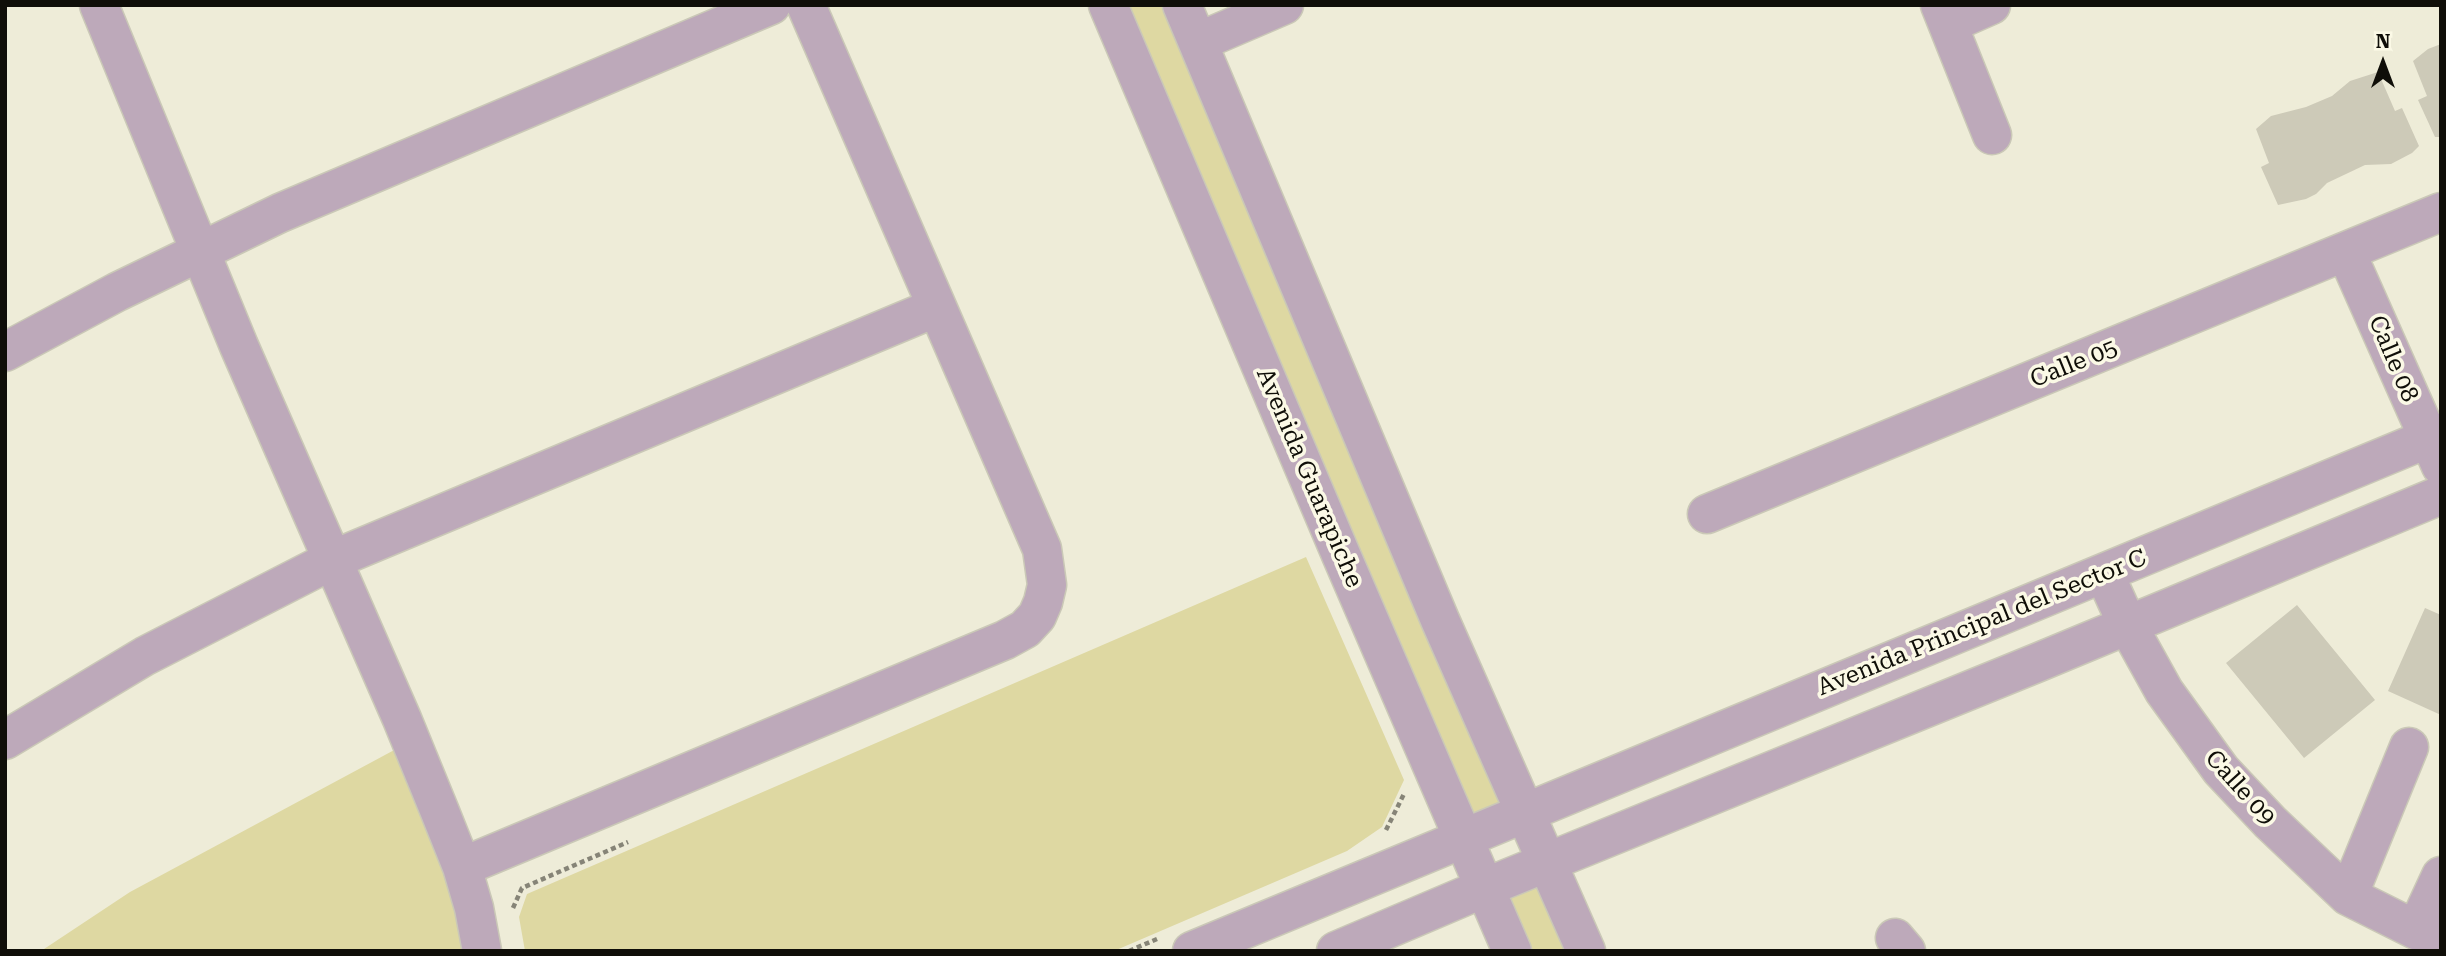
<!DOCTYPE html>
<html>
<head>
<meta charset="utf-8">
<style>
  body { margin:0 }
  #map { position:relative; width:2446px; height:956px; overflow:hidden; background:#eeecd8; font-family:"Roboto Serif",serif }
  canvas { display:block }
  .frame { position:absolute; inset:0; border:7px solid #0f0e08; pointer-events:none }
  .north { position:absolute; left:2348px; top:28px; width:70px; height:70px; -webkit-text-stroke:5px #fbf9e6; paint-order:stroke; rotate:0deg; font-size:19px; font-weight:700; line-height:28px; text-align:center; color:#0f0e08 }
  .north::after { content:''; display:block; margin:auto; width:24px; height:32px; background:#0f0e08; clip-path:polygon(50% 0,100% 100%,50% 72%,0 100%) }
</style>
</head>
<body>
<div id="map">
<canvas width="2446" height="956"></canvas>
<div class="frame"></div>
<div class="north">N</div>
</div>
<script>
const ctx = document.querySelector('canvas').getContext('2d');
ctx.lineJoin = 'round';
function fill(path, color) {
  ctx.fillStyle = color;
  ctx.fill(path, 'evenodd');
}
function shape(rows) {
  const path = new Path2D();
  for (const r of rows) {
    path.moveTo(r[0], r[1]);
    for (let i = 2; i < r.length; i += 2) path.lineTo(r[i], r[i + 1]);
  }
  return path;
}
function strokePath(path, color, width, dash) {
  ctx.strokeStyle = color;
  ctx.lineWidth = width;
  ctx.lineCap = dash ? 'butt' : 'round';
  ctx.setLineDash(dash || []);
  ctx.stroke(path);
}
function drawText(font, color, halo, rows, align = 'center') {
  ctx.font = font + ' "Roboto Serif",serif';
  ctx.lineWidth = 7;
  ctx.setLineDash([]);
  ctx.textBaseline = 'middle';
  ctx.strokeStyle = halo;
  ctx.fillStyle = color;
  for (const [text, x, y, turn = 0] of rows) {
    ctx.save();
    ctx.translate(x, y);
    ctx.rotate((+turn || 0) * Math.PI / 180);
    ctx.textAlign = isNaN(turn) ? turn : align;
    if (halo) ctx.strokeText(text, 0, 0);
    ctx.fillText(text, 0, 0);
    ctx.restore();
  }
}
fill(shape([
  [1108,5,1182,5,1524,813,1463,838],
  [1306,557,1404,780,1382,827,1347,851,1114,951,525,951,519,917,527,894],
  [411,741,482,951,41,951,130,892],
  [1546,863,1586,951,1512,951,1484,888]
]), '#ded8a2');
fill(shape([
  [2441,44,2441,137,2435,137,2418,100,2427,96,2413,61,2428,49],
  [2378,72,2395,111,2402,108,2419,146,2412,153,2391,164,2365,165,2327,183,2316,194,2306,199,2278,205,2261,167,2269,163,2256,129,2271,116,2306,107,2332,96,2350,81],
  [2297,605,2375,700,2304,758,2226,663],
  [2425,608,2441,615,2441,715,2388,691]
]), '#cdcab8');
const minor = shape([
  [99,5,239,346,402,719,440,812,462,867,474,908,482,951],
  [1108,5,1342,557,1512,951],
  [1182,5,1440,620,1586,951],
  [1940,5,1992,135],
  [1948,24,1991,5],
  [1198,42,1284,5],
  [2346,252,2441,466],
  [5,352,117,292,280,213,771,5],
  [1707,514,2441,212],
  [2104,573,2128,626,2164,691,2221,770,2270,822,2348,896,2416,930,2441,940],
  [5,740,145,656,332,560,937,307],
  [462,867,1005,640,1025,629,1037,616,1043,602,1047,585,1042,549,806,5],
  [2348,896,2409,747],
  [2416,930,2441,876],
  [1895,938,1906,951],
  [1192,951,2441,433],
  [1336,951,1484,888,2039,662,2441,495]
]);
strokePath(minor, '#cac8b7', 41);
strokePath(shape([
  [1386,830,1404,794],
  [513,908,522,888,628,842],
  [1129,951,1157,939]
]), '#868477', 4.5, [5, 3.5]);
strokePath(minor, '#bda9ba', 38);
drawText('24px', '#0f0e08', '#fbf9e6', [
  ["Calle 08",2393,359,67],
  ["Calle 05",2074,364,-22],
  ["Avenida Guarapiche",1309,478,67],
  ["Avenida Principal del Sector C",1982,623,-22],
  ["Calle 09",2240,788,48]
]);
</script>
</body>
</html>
